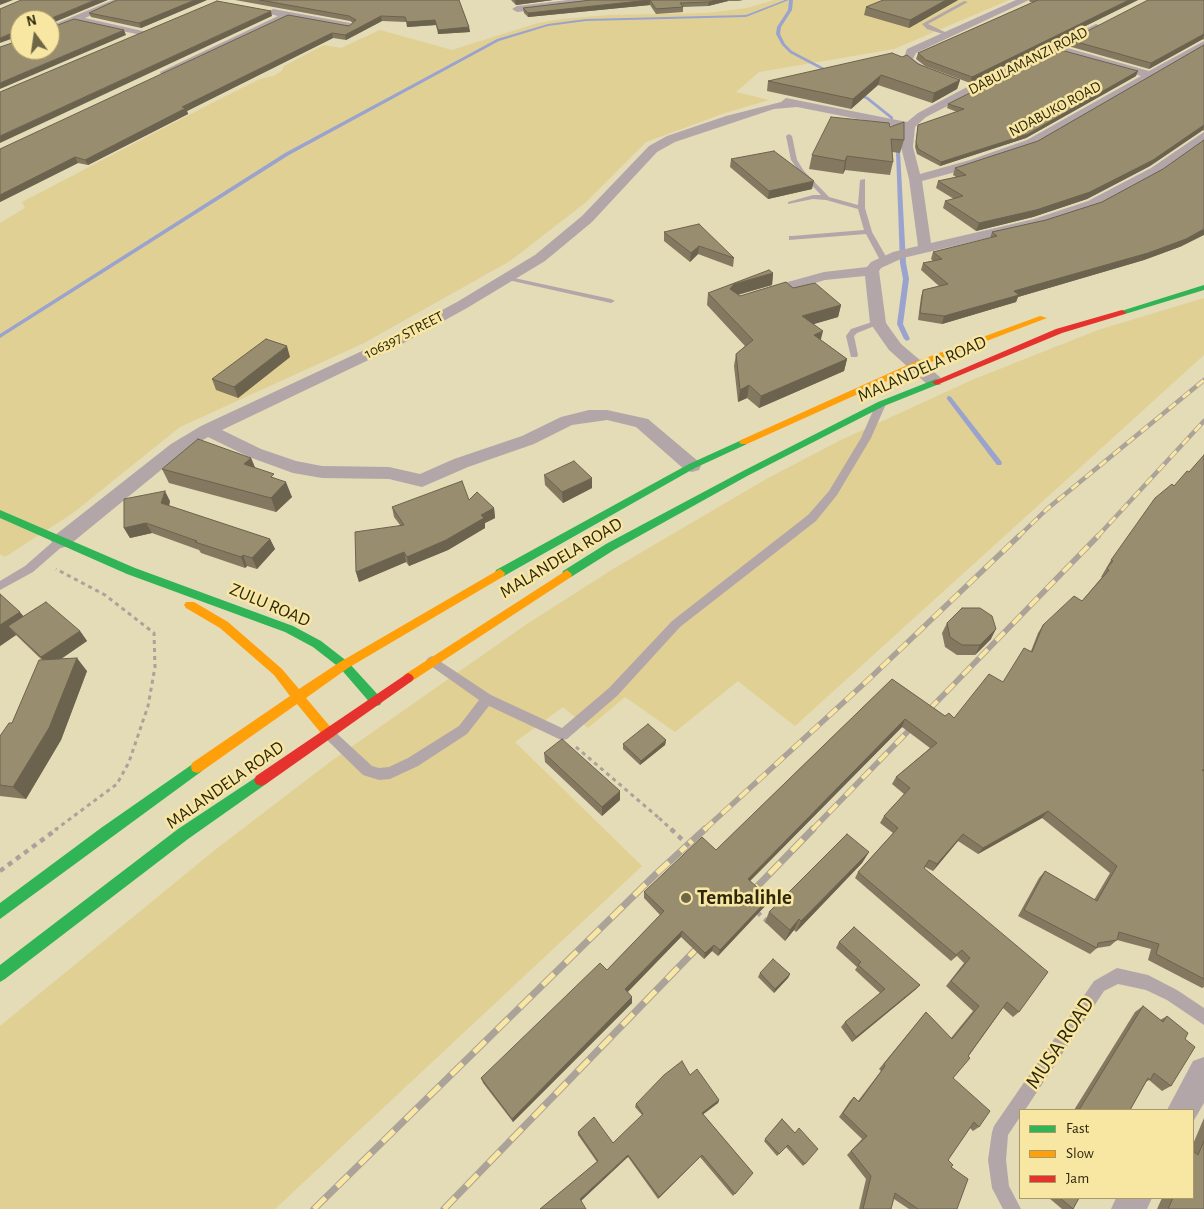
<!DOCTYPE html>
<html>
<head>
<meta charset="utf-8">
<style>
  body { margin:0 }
  #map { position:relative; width:1204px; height:1209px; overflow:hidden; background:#e4dbb7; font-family:"Alegreya Sans",sans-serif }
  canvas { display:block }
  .legend { position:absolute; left:1019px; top:1109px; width:175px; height:90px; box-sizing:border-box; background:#f8e6a3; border:1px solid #a79a66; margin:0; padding:6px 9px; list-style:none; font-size:15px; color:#2d270b }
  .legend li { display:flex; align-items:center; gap:10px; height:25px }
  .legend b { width:25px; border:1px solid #a79a66 }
  .north { position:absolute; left:10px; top:10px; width:50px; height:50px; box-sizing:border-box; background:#f8e6a3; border:1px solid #a79a66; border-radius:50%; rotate:346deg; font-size:14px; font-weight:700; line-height:20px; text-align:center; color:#2d270b }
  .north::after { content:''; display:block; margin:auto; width:18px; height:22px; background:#6d6647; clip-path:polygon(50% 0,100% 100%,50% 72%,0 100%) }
</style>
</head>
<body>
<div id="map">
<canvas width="1204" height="1209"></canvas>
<ul class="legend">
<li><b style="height:6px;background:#30b455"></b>Fast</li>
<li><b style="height:6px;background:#ff9f0a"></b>Slow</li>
<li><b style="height:6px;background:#e5322d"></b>Jam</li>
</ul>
<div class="north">N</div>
</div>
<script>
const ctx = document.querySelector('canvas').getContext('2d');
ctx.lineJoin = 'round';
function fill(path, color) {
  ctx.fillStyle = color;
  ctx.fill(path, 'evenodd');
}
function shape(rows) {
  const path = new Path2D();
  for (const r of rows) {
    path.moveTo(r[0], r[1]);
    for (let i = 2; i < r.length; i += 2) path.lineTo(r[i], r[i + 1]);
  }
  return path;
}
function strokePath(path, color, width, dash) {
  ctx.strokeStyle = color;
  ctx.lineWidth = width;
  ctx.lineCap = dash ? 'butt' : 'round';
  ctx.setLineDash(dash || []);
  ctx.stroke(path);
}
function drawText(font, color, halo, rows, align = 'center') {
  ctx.font = font + ' "Alegreya Sans",sans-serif';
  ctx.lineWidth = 5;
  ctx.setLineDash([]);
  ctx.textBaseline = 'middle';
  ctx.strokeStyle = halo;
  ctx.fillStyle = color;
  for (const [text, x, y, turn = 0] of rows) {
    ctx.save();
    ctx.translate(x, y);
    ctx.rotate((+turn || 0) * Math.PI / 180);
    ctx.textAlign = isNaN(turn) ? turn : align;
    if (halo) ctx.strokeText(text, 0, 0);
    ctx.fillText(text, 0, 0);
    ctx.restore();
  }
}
fill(shape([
  [774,0,1009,0,894,49,759,72,736,92,769,100,725,113,646,142,585,203,510,261,364,343,180,427,73,513,5,557,0,554,0,223,25,208,22,202,214,102,260,79,273,76,282,71,284,66,324,45,341,48,380,30,452,50,538,23,562,19,608,15,708,13,747,8],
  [1204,298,1204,355,795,726,738,681,675,732,625,697,588,728,563,707,515,742,642,866,275,1209,0,1209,0,1026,215,850,330,762,527,624,613,569,768,478,839,441,972,380,1098,330]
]), '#e0d093');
fill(shape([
  [785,0,793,0,792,10,781,27,780,34,785,44,792,51,832,72,832,74,830,74,790,53,782,45,776,34,777,27,788,10,789,0,746,17,586,21,548,26,499,41,289,155,0,338,0,334,285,153,497,39,548,24,586,19,746,15,785,0],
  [857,93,868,97,893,117,893,119,891,119,866,99,856,95,856,93,857,93],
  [895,143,897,144,900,151,906,263,909,279,903,324,910,339,907,341,904,339,897,324,903,279,900,263,896,151,893,144,895,143],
  [949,396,951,397,1001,461,1002,463,1001,465,997,465,947,399,947,397,949,396]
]), '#9aa2ce');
strokePath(shape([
  [576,747,659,818],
  [55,830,117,784,129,762,148,706,155,667,154,633,105,595,56,569]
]), '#aba29c', 3, [4, 4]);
strokePath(shape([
  [0,871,57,829]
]), '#aba29c', 4.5, [5, 5]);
fill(shape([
  [964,1,968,2,928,24,949,34,949,36,927,29,922,24,964,1],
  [789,134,792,136,797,160,804,171,829,197,858,205,860,180,865,179,865,208,872,232,888,260,887,262,881,262,866,234,789,240,789,236,792,236,864,230,858,209,826,200,813,199,788,204,788,202,813,195,821,195,800,173,791,160,786,136,789,134],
  [505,276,611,299,615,301,611,303,508,280,505,280,505,276],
  [875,321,878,321,882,323,857,333,854,336,858,355,857,357,851,357,846,336,851,329,875,321],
  [881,401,886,404,871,438,837,495,816,521,680,627,617,696,567,739,563,740,559,739,489,706,467,734,418,766,390,779,379,780,363,775,325,738,323,734,325,730,329,729,333,730,372,766,379,768,389,767,408,758,459,726,479,700,428,664,426,661,428,658,432,656,491,695,562,728,609,688,672,621,808,515,829,491,861,438,876,404,881,401],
  [61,537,66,541,65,544,33,572,0,590,0,581,25,566,57,538,61,537],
  [1117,968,1148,975,1177,990,1204,1008,1204,1025,1167,1000,1146,990,1118,984,1104,991,1025,1110,1020,1110,1020,1117,1008,1135,1006,1160,1009,1186,1021,1209,1003,1209,992,1188,988,1160,992,1132,994,1126,1094,981,1117,968]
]), '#b3a6a9');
fill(shape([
  [113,0,126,0,85,18,147,32,147,36,76,22,50,32,50,26,113,0],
  [568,0,595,0,590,3,517,12,512,9,517,6,568,0],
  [1016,0,1029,0,916,53,913,59,933,72,933,76,925,76,909,67,903,60,907,49,1016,0],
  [273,9,350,23,355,26,350,29,289,18,169,74,161,74,160,72,278,16,270,14,268,12,273,9],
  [1096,24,1099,25,1099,29,1064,47,1149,71,1204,41,1204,48,1035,146,978,166,922,181,931,243,1034,219,1088,201,1151,168,1204,132,1204,142,1159,174,1098,207,1043,225,903,258,881,268,879,271,886,323,901,344,940,377,942,381,940,385,928,385,889,350,870,323,865,276,825,280,760,299,752,294,755,291,824,272,867,267,871,262,893,252,918,246,909,179,901,147,903,128,797,107,774,109,675,142,657,152,592,222,545,261,467,308,402,344,222,430,261,449,296,461,322,466,389,467,420,474,454,459,522,436,561,417,589,410,607,410,648,419,699,462,701,466,699,470,692,472,685,470,636,427,607,420,572,425,534,444,468,467,422,487,389,479,322,478,293,473,249,457,208,437,183,452,68,546,61,548,54,546,51,541,54,536,171,444,201,426,390,338,457,302,535,255,582,216,649,146,667,136,726,116,781,102,786,98,907,122,918,113,967,87,1096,24],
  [1055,51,1141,76,1027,140,970,160,920,174,913,147,915,127,926,117,1055,51],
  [1204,1057,1204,1103,1193,1122,1193,1110,1167,1110,1193,1061,1204,1057],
  [1116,1198,1152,1198,1147,1209,1111,1209,1116,1198]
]), '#b3a6a9');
fill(shape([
  [1204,285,1204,290,1125,314,1118,312,1204,285],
  [936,379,939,380,939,384,884,406,749,475,614,550,571,577,567,578,562,574,563,571,606,544,743,471,878,402,936,379],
  [744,439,747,440,747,444,695,468,504,576,500,577,495,573,496,570,689,464,744,439],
  [0,510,135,568,293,626,321,641,348,662,380,697,382,701,380,705,376,706,372,705,340,668,313,647,285,632,127,574,0,518,0,510],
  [197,761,202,763,203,767,202,771,0,919,0,903,101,828,197,761],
  [261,774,266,776,268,780,266,784,188,839,5,979,0,982,0,965,178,829,261,774]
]), '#30b455');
fill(shape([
  [1040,316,1047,318,918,367,747,444,741,444,739,442,741,440,912,363,1040,316],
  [500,569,505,573,504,576,348,668,306,698,333,730,335,734,333,738,329,739,325,738,297,704,202,771,197,773,192,771,191,767,192,763,290,696,274,675,220,628,186,608,184,605,186,602,194,602,228,622,282,669,299,689,340,662,500,569],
  [567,570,572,574,571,577,412,681,408,683,404,681,402,678,404,675,567,570]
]), '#ff9f0a');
fill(shape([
  [1122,310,1126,312,1125,314,1062,333,939,384,936,385,932,382,1056,329,1122,310],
  [408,673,412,675,414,678,412,681,266,784,261,786,256,784,254,780,256,776,408,673]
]), '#e5322d');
const railFar2 = shape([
  [1018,537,1047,509,1204,380],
  [1097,537,1204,421]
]);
const railFar1 = shape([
  [704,830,868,680,1019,536],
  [812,830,1098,536]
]);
const rail = shape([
  [747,897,813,829],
  [314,1209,656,874,705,829],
  [444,1209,705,940]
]);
strokePath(railFar2, '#aca398', 4.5);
strokePath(railFar1, '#aca398', 5.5);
strokePath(rail, '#aca398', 7);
strokePath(railFar2, '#f8e6a3', 3, [9]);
strokePath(railFar1, '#f8e6a3', 4, [12]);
strokePath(rail, '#f8e6a3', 5, [16]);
strokePath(shape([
  [659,818,672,830]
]), '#aba29c', 3, [4, 4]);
strokePath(shape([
  [671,829,693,850],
  [757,912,769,923]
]), '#aba29c', 4.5, [5, 5]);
fill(shape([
  [207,0,141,28,91,17,89,13],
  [235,0,459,0,469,27,470,32,438,34,436,25,407,27,406,22,382,21,346,40,333,38,187,111,188,114,88,165,78,163,0,202,0,149,349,26,353,23,350,21],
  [511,0,553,0,516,5],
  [591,0,743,0,739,1,728,1,708,6,683,7,683,12,656,14,650,5,528,17,524,13,523,8],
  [958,0,909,28,864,15,866,7],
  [1029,0,1138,0,970,83,925,66,916,59,918,53,1033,2,1030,2],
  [1204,0,1204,40,1203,39,1149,69,1068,46,1070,40],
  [1204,45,1204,131,1203,130,1150,166,1087,199,1033,217,976,231,943,208,945,201,954,199,936,188,938,181,956,177,953,175,955,168,1038,141],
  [918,64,960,80,957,89,932,103,878,85,851,109,767,91,768,81],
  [1136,76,1026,138,940,166,917,154,915,147,918,125,957,112,947,108,948,104],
  [890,127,904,140,900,153,892,152,893,162,890,175,845,170,843,174,809,169,812,155],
  [731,159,812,189,768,199,730,167],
  [1163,169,1182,246,1144,260,1018,297,1016,302,942,324,918,320,921,297,923,290,939,286,921,270,923,263,933,261,931,259,933,252,990,238,992,232,1046,220,1102,202],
  [664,232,734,258,733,267,698,254,690,262,664,241],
  [773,273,772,285,738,295,740,296,793,288,841,305,838,317,814,324,821,340,847,359,844,371,759,408,747,398,738,402,734,366,736,354,745,346,707,305,708,293],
  [290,357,238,398,216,390,212,379],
  [1204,454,1204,987,1202,988,1148,960,1151,949,1117,940,1110,946,1097,948,1090,954,1018,916,1039,878,1045,871,1094,900,1110,873,1042,818,978,854,958,841,933,871,925,867,924,868,1019,1012,1013,1017,1003,1008,953,1078,979,1127,973,1131,970,1128,948,1160,951,1167,957,1209,909,1209,894,1199,891,1209,859,1209,866,1179,847,1155,862,1139,839,1117,850,1101,854,1097,858,1101,881,1071,879,1069,926,1012,951,1038,973,1011,946,986,964,963,957,956,951,961,855,878,858,872,893,833,880,823,884,816,904,794,892,784,896,777,930,748,902,727,750,881,767,904,718,956,712,951,704,959,681,937,627,992,632,997,632,1003,513,1122,483,1083,481,1078,607,970,660,915,644,898,644,892,716,850,892,679,945,716,954,718,1003,682,1031,651,1038,633,1043,625,1082,601,1102,577,1101,577,1111,560,1174,486,1189,472,1202,458],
  [251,458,255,468,276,479,292,497,276,512,169,483,162,469],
  [544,475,592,488,563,503,545,485],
  [469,500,494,508,495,518,485,523,485,528,448,550,409,566,406,562,359,582,356,572,400,525,394,517,392,507],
  [170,501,169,506,270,539,275,549,257,569,247,566,245,568,201,553,199,550,152,533,130,538,124,528],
  [0,594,23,616,80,631,87,641,61,659,87,671,61,740,26,799,0,796,0,736,12,723,42,660,16,635,0,646],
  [947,623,991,639,975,655,957,655,945,647,942,633],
  [666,740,665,745,640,765,623,749,623,744],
  [544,753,620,800,602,816,545,762],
  [869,852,862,863,796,932,794,930,785,941,765,922,769,912],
  [839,942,920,985,915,990,852,1042,841,1027,845,1022,880,993,855,970,857,967,836,948],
  [760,973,790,974,788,978,774,993,758,977],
  [1143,1006,1160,1020,1167,1016,1185,1039,1171,1086,1162,1091,1149,1080,1146,1082,1130,1110,1074,1110,1135,1012],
  [690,1075,719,1100,718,1103,703,1114,753,1173,733,1196,700,1157,658,1199,628,1157,540,1209,597,1162,578,1135,578,1132,613,1143,642,1115,635,1107,636,1104],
  [1204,1118,1204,1209,1157,1209,1162,1198,1193,1198,1193,1144],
  [782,1119,795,1133,805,1164,803,1166,786,1147,777,1156,764,1141],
  [1049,1198,1079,1198,1073,1209,1062,1209]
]), '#847960');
fill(shape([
  [0,0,13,0,0,5],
  [95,0,108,0,50,24,50,20,47,20],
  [195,0,207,0,141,28,139,23],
  [515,0,553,0,516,5],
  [650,0,650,5,528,17,528,13],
  [715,0,728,0,728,1,708,6,709,2],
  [946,0,958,0,909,28,910,20],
  [1129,0,1138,0,970,83,972,77],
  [271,11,272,16,0,143,0,136],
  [381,16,382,21,346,40,345,35],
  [435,20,436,25,407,27,407,22],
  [469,27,470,32,438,34,438,30],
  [124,30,126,35,0,89,0,83],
  [17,31,19,36,0,43,0,38],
  [332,33,333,38,187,111,188,114,88,165,85,160,182,107],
  [1204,34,1203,39,1149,69,1151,63],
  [1138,71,1136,76,1026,138,940,166,941,162],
  [881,75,878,85,851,109,853,99],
  [960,80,957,89,932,103,934,93],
  [1204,125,1203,130,1150,166,1087,199,1033,217,976,231,979,223],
  [847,156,845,170,843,174,845,161],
  [75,157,78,163,0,202,0,195],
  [814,181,812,189,768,199,769,191],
  [1204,229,1204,235,1182,246,1144,260,1018,297,1016,302,942,324,944,316,1014,291],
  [699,246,698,254,690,262,691,253],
  [773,273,772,285,732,296,730,289,734,284],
  [841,305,838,317,800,328,802,316],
  [823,331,820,343,814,335],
  [287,346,290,357,238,398,234,387],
  [847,359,844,371,759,408,761,396],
  [749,385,747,398,738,402,740,390],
  [251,458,257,472,244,464],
  [592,478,592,488,563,503,562,492],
  [286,482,292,497,276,512,271,498],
  [165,491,170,501,167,514,161,503],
  [494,508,495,518,485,523,485,528,448,550,409,566,407,557],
  [146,523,152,533,130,538,124,528],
  [270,539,275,549,257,569,252,558],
  [404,552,406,562,359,582,356,572],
  [243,555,247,566,245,568,241,557],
  [20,612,31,626,8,626,16,635,0,646,0,625],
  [996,629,991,639,975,655,980,645],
  [80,631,87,641,49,667,41,657],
  [77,658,87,671,61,740,26,799,13,787],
  [905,719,902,727,746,885,748,879],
  [666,740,665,745,640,765,641,761],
  [620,791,620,800,602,816,602,807],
  [1048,811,1042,818,978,854,983,848],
  [963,834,958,841,933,871,937,864],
  [869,852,862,863,796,932,801,921],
  [769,898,767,904,718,956,720,950],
  [799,919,794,930,785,941,790,930],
  [682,931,681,937,625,995,625,989],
  [714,945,712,951,704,959,705,953],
  [790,974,788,978,774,993,775,989],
  [920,985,915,990,852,1042,856,1037],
  [632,997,632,1003,513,1122,512,1119],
  [719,1100,718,1103,701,1116,702,1113],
  [628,1155,628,1157,581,1201,580,1199],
  [702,1155,658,1199,659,1197]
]), '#6b634e');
const building = shape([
  [21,0,95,0,47,20,20,20,20,50,50,50,50,28,74,19,124,30,0,83,0,47,18,41,20,33,17,31,0,38,0,9,21,0],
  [117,0,195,0,139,23,89,13,117,0],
  [260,0,459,0,469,27,438,30,435,20,407,22,405,17,381,16,345,35,332,33,182,107,186,108,85,160,75,157,0,195,0,149,288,15,349,26,356,20,349,16,260,0],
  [591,0,715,0,709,2,680,3,683,7,656,9,650,0,528,13,523,8,591,0],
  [883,0,946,0,910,20,866,7,883,0],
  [1038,0,1129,0,972,77,926,60,918,53,1038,0],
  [1148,0,1204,0,1204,34,1151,63,1070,40,1148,0],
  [217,1,271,11,0,136,0,92,217,1],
  [1204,45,1204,125,1153,160,1090,192,1036,210,979,223,945,201,963,196,938,181,966,175,955,168,1038,141,1204,45],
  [1057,49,1138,71,1028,134,941,162,918,149,916,142,918,125,964,109,948,104,1057,49],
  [892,53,902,57,907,55,918,64,960,80,934,93,881,75,853,99,768,81,892,53],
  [831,117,889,123,890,127,904,122,904,140,891,139,893,162,847,156,845,161,812,155,831,117],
  [1204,140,1204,229,1186,239,1148,253,1014,291,1019,295,944,316,920,313,923,290,948,284,923,263,942,259,933,252,997,236,992,232,1046,220,1102,202,1163,169,1204,140],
  [774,151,814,181,769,191,731,159,774,151],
  [699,224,734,258,699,246,691,253,664,232,699,224],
  [769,270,773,273,734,284,730,289,740,296,786,282,793,288,815,283,841,305,802,316,823,331,814,335,847,359,761,396,749,385,740,390,736,354,753,340,708,293,769,270],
  [266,339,287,346,234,387,212,379,266,339],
  [198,439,251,458,244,464,274,474,271,477,286,482,271,498,162,469,198,439],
  [1204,455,1204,770,1202,770,1204,771,1204,979,1156,954,1159,944,1119,932,1117,940,1098,943,1097,948,1024,910,1045,871,1097,901,1117,866,1048,811,983,848,963,834,937,864,929,860,924,868,1048,972,1019,1012,1007,1002,968,1056,970,1058,953,1078,990,1111,979,1127,974,1122,948,1160,953,1165,951,1167,968,1179,957,1209,918,1209,895,1193,891,1209,863,1209,871,1176,851,1151,867,1136,843,1113,854,1097,859,1102,885,1066,884,1064,926,1012,952,1039,979,1006,951,981,970,958,962,950,956,955,858,872,898,828,884,816,910,788,896,777,937,743,905,719,748,879,769,898,720,950,714,945,705,953,682,931,625,989,632,997,512,1119,481,1078,600,963,607,970,664,911,644,892,702,837,716,850,892,679,945,716,949,713,954,718,989,674,1003,682,1024,648,1032,652,1043,625,1074,596,1082,601,1109,570,1107,568,1113,561,1111,560,1155,498,1172,484,1174,486,1187,471,1189,472,1204,455],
  [574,461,592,478,562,492,544,475,574,461],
  [462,481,469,500,477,492,494,508,481,515,484,518,446,540,407,557,404,552,356,572,355,532,404,525,392,507,462,481],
  [165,491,161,503,270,539,252,558,243,555,241,557,195,542,197,541,146,523,124,528,124,499,165,491],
  [0,594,20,612,0,625,0,594],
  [46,602,80,631,41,657,8,626,46,602],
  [962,608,980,608,992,616,996,629,980,645,962,645,950,637,947,623,962,608],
  [77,658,49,728,13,787,0,785,0,736,9,723,12,723,39,660,77,658],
  [648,724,666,740,641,761,623,744,648,724],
  [562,739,620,791,602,807,544,753,562,739],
  [847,834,869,852,801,921,799,919,790,930,769,912,847,834],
  [854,927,920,985,856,1037,845,1022,885,989,858,965,861,962,839,942,854,927],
  [773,959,790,974,775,989,760,973,773,959],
  [1143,1006,1163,1022,1167,1016,1188,1033,1185,1039,1195,1047,1171,1086,1154,1073,1150,1080,1148,1078,1130,1110,1079,1110,1143,1006],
  [682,1061,690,1075,697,1069,719,1100,702,1113,753,1173,735,1194,702,1155,659,1197,628,1155,580,1199,586,1209,540,1209,598,1161,578,1132,594,1117,613,1143,643,1114,636,1104,664,1075,682,1061],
  [782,1119,795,1133,799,1128,818,1149,805,1164,788,1145,779,1154,765,1139,782,1119],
  [1204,1141,1204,1209,1168,1209,1173,1198,1193,1198,1193,1151,1198,1155,1204,1141],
  [1060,1198,1079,1198,1073,1209,1060,1198]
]);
fill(building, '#998d70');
strokePath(building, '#6b634e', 1);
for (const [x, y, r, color] of [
  [686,898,6,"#6d6647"]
]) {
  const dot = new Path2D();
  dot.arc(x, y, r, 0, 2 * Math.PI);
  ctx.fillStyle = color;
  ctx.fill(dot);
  strokePath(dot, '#f8e6a3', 2);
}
drawText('15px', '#2d270b', '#f8e6a3', [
  ["DABULAMANZI ROAD",1028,61,-27],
  ["NDABUKO ROAD",1055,109,-28],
  ["106397 STREET",404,335,-27]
]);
drawText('18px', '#2d270b', '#f8e6a3', [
  ["MALANDELA ROAD",922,369,-24],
  ["MALANDELA ROAD",561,558,-31],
  ["ZULU ROAD",270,605,23],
  ["MALANDELA ROAD",225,785,-35]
]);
drawText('bold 21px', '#2d270b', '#f8e6a3', [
  ["Tembalihle",697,898]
], 'left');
drawText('21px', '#2d270b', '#f8e6a3', [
  ["MUSA ROAD",1060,1043,-56]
]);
</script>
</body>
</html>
